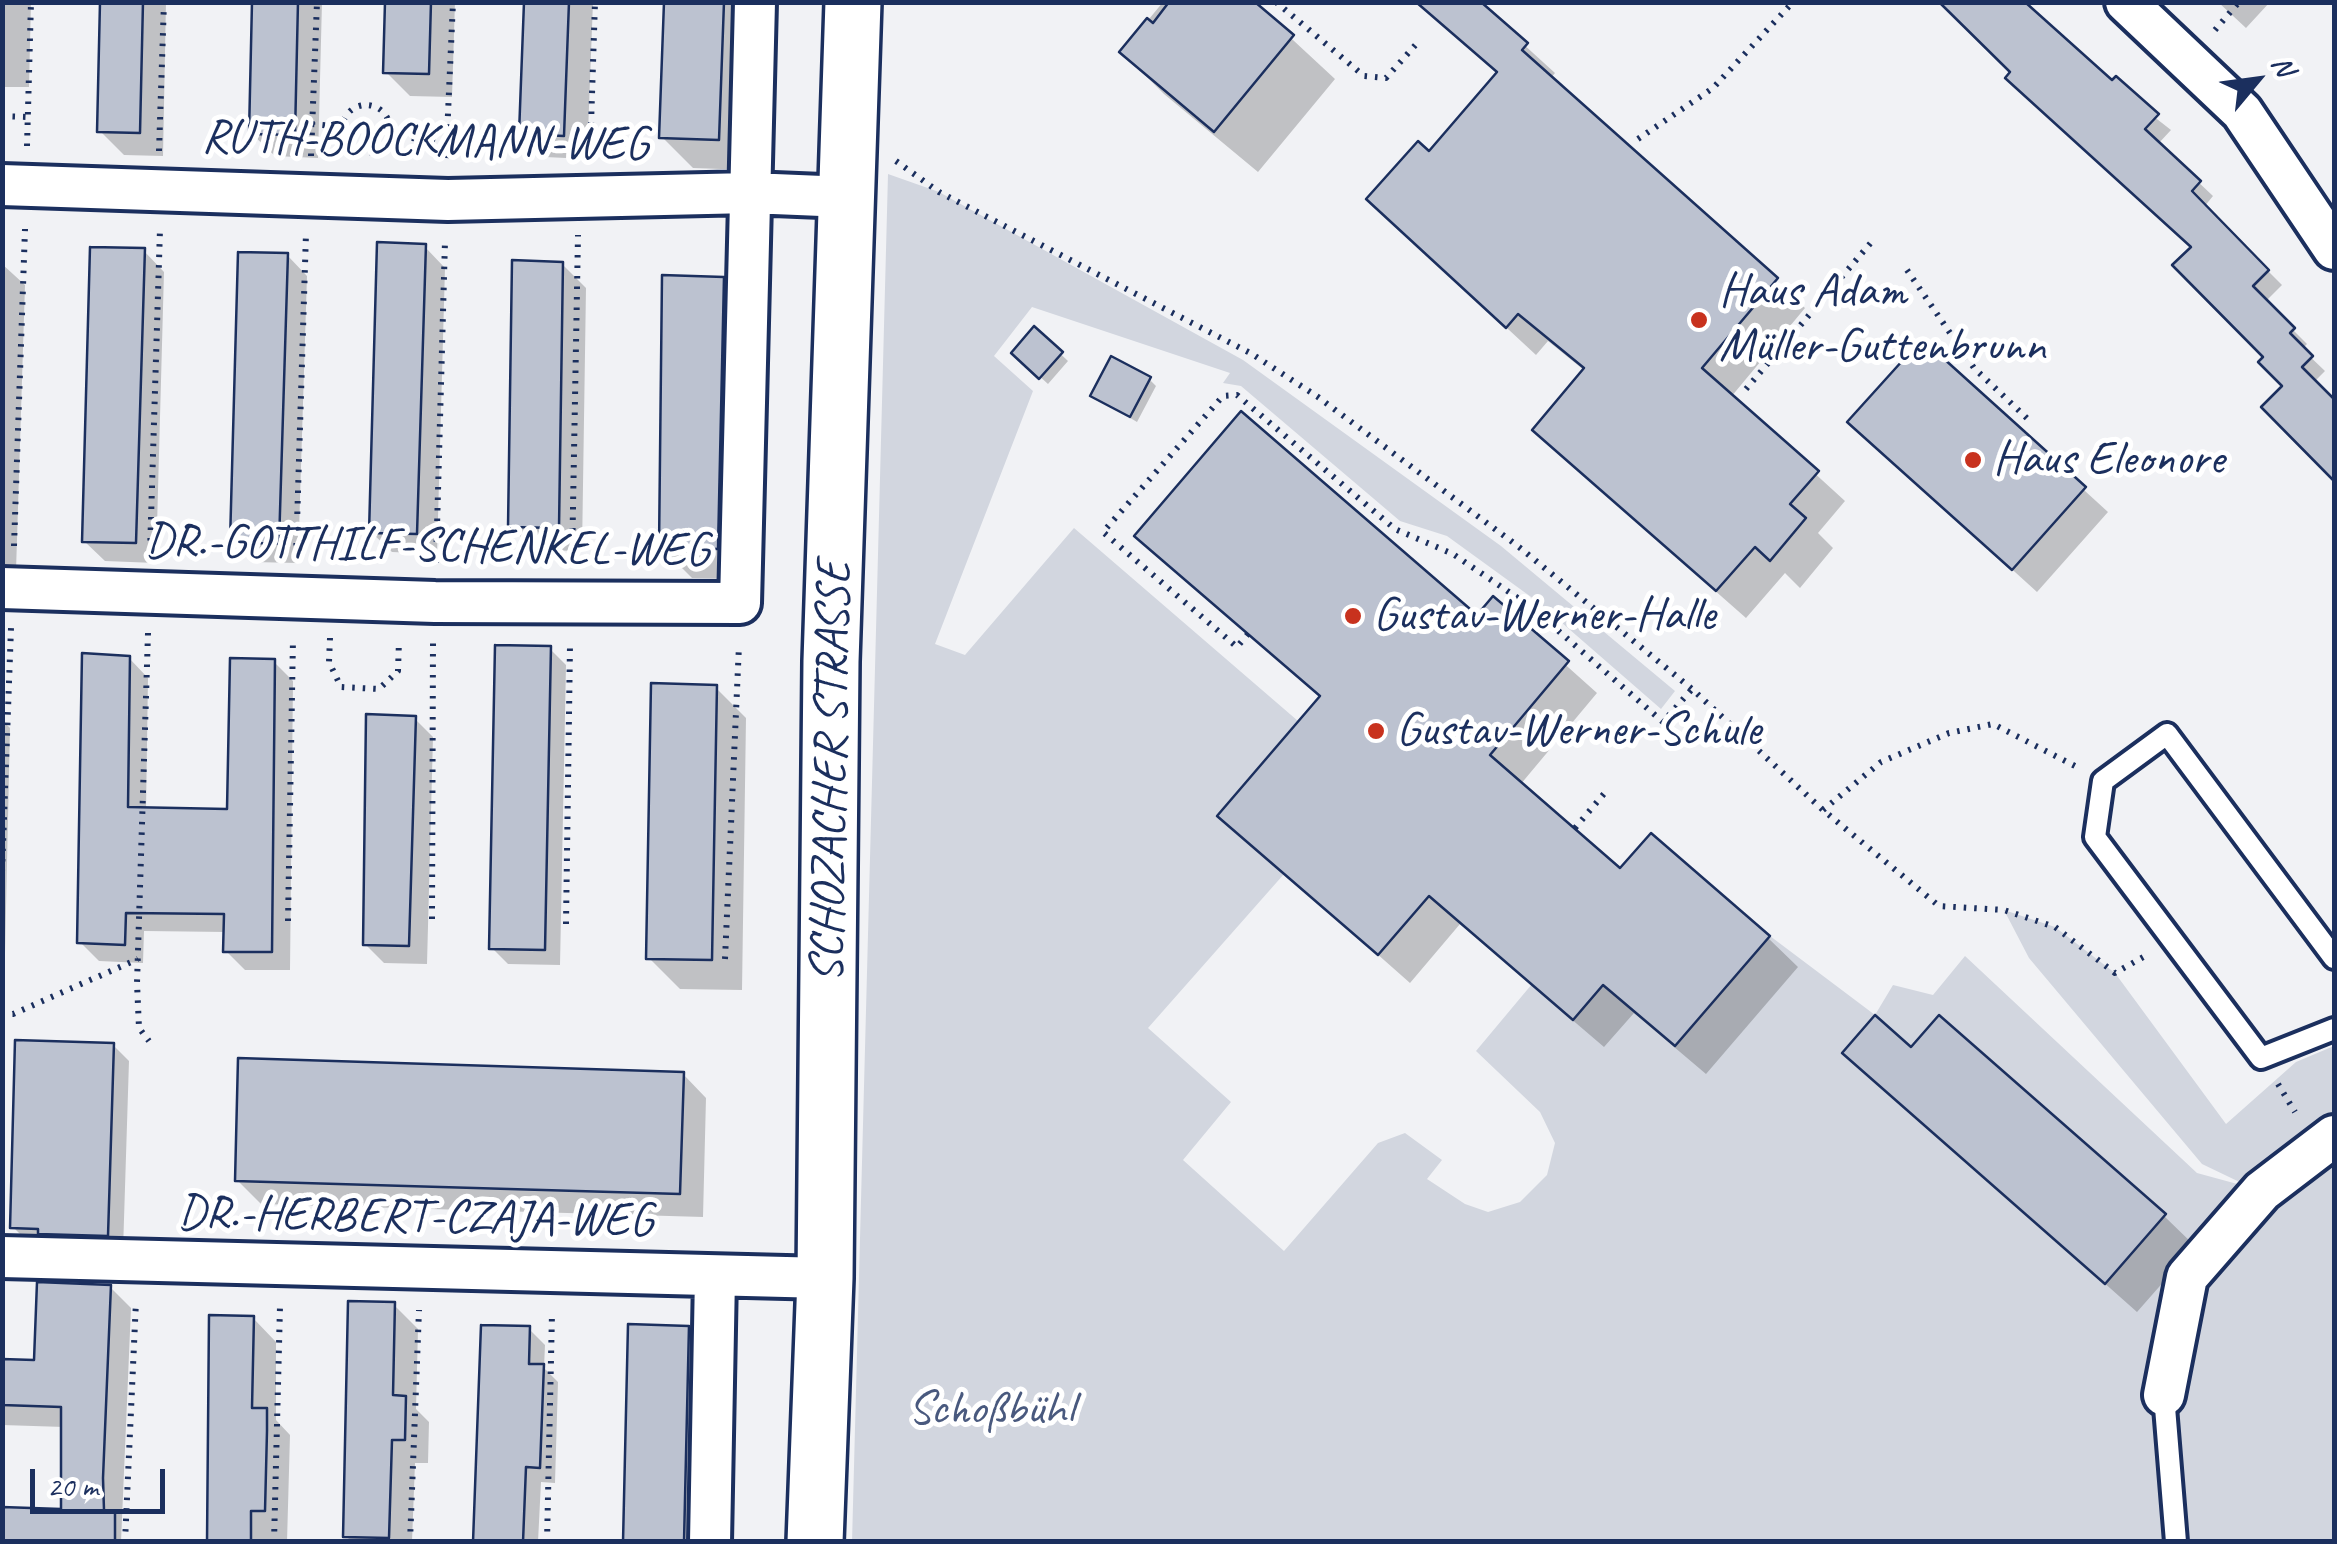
<!DOCTYPE html>
<html>
<head>
<meta charset="utf-8">
<style>
  body { margin:0 }
  #map { position:relative; width:2337px; height:1544px; overflow:hidden; background:#f1f2f5; font-family:Caveat,sans-serif }
  canvas { display:block }
  .frame { position:absolute; inset:0; border:5px solid #1b2f5e; pointer-events:none }
  .north { position:absolute; left:2207px; top:30px; width:100px; height:100px; -webkit-text-stroke:8px #fff; paint-order:stroke; rotate:61deg; font-size:28px; font-weight:700; line-height:40px; text-align:center; color:#1b2f5e }
  .north::after { content:''; display:block; margin:auto; width:35px; height:45px; background:#1b2f5e; clip-path:polygon(50% 0,100% 100%,50% 72%,0 100%) }
  .scale { position:absolute; left:30px; top:1469px; width:135px; height:45px; box-sizing:border-box; border:5px solid #1b2f5e; border-top:0; padding-left:12px; font-size:30px; line-height:35px; white-space:nowrap; color:#1b2f5e; -webkit-text-stroke:8px #fff; paint-order:stroke }
</style>
</head>
<body>
<div id="map">
<canvas width="2337" height="1544"></canvas>
<div class="frame"></div>
<div class="north">N</div>
<div class="scale">20 m</div>
</div>
<script>
const ctx = document.querySelector('canvas').getContext('2d');
ctx.lineJoin = 'round';
function fill(path, color) {
  ctx.fillStyle = color;
  ctx.fill(path, 'evenodd');
}
function shape(rows) {
  const path = new Path2D();
  for (const r of rows) {
    if (r.length === 3) {
      path.moveTo(r[0] + r[2], r[1]);
      path.arc(r[0], r[1], r[2], 0, 2 * Math.PI);
      continue;
    }
    path.moveTo(r[0], r[1]);
    for (let i = 2; i < r.length; i += 2) path.lineTo(r[i], r[i + 1]);
  }
  return path;
}
function strokePath(path, color, width, dash) {
  ctx.strokeStyle = color;
  ctx.lineWidth = width;
  ctx.lineCap = dash ? 'butt' : 'round';
  ctx.setLineDash(dash || []);
  ctx.stroke(path);
}
function drawText(font, color, halo, rows, align = 'center') {
  ctx.font = font + ' Caveat,sans-serif';
  ctx.lineWidth = 10;
  ctx.setLineDash([]);
  ctx.textBaseline = 'middle';
  ctx.strokeStyle = halo;
  ctx.fillStyle = color;
  for (const [text, x, y, turn = 0] of rows) {
    ctx.save();
    ctx.translate(x, y);
    ctx.rotate((+turn || 0) * Math.PI / 180);
    ctx.textAlign = isNaN(turn) ? turn : align;
    if (halo) ctx.strokeText(text, 0, 0);
    ctx.fillText(text, 0, 0);
    ctx.restore();
  }
}
fill(shape([
  [888,174,939,192,1243,360,1501,546,1675,691,1661,709,1538,602,1447,536,1400,521,1241,386,1223,383,1230,373,1032,307,994,356,1033,391,935,644,965,655,1074,528,1298,721,1217,816,1284,874,1148,1028,1231,1102,1183,1160,1284,1251,1378,1143,1405,1133,1442,1160,1427,1179,1465,1204,1488,1212,1520,1202,1547,1175,1555,1143,1540,1112,1476,1051,1532,984,1573,1019,1603,985,1675,1046,1770,936,1875,1015,1893,985,1933,995,1965,956,2197,1173,2252,1188,2202,1164,2029,958,2004,910,2055,927,2115,973,2226,1124,2296,1062,2334,1046,2334,1541,852,1542],
  [1875,1015,1911,1047,1939,1015,2165,1213,2105,1283,1843,1054]
]), '#d2d6df');
fill(shape([
  [2,2,31,2,29,87,2,87],
  [103,2,166,2,163,156,124,155,100,131],
  [255,2,322,2,318,158,275,156,251,133],
  [388,2,455,2,452,97,410,96,386,72],
  [526,2,593,2,587,159,545,157,521,133],
  [666,2,755,2,749,170,693,168,662,137],
  [1163,2,1252,2,1335,79,1258,172,1164,94,1122,52],
  [1415,2,1477,2,1555,73,1550,79,1805,308,1731,397,1845,501,1818,533,1833,548,1800,588,1785,573,1746,618,1564,458,1585,371,1548,341,1536,355,1398,227,1430,154,1499,74],
  [1942,2,2026,2,2112,84,2171,130,2158,144,2213,196,2204,207,2282,285,2265,302,2307,344,2302,349,2325,371,2314,382,2334,401,2334,478,2265,407,2286,386,2194,247],
  [2218,2,2270,2,2246,28],
  [425,247,445,268,437,554,392,552,371,532],
  [144,251,164,272,156,563,105,561,84,541],
  [287,255,307,276,298,563,253,562,233,541],
  [2,264,25,285,16,571,2,571],
  [562,264,586,288,582,551,534,550,510,526],
  [723,279,754,310,748,579,692,578,661,547],
  [1035,330,1068,361,1048,384,1014,353],
  [1922,342,2108,512,2037,592,1875,445],
  [1149,379,1156,386,1137,422,1093,396],
  [1138,536,1478,618,1493,600,1597,693,1520,785,1621,872,1768,938,1798,967,1706,1074,1634,1013,1604,1047,1460,924,1410,983,1221,816,1321,698],
  [550,649,566,665,560,965,508,964,492,948],
  [129,658,148,678,146,810,229,812,274,662,293,681,290,970,245,970,226,951,226,932,144,931,143,963,99,961,80,942],
  [715,687,746,718,742,990,680,989,649,958],
  [414,718,433,737,427,964,384,963,365,944],
  [2,720,10,728,5,954,2,954],
  [113,1045,129,1061,123,1251,29,1243,13,1227],
  [1912,1050,2164,1216,2195,1246,2137,1312,1845,1053],
  [683,1074,706,1098,703,1217,261,1204,237,1180],
  [110,1287,131,1308,121,1542,2,1542,63,1512,64,1427,2,1425,2,1361,36,1362],
  [394,1305,418,1329,416,1409,429,1422,428,1463,415,1463,412,1542,352,1542,346,1536],
  [253,1318,276,1342,276,1420,290,1435,287,1542,209,1542],
  [529,1329,545,1345,544,1368,558,1382,555,1483,541,1482,538,1542,475,1542],
  [688,1329,719,1360,715,1542,625,1542]
]), '#0003');
const building = shape([
  [100,2,143,2,140,133,97,132,100,2],
  [252,2,298,2,295,135,249,134,252,2],
  [385,2,431,2,429,74,383,73,385,2],
  [524,2,569,2,564,136,519,134,524,2],
  [664,2,724,2,719,140,659,138,664,2],
  [1169,2,1255,2,1294,35,1214,132,1119,52,1147,18,1153,23,1169,2],
  [1416,2,1481,2,1528,43,1522,50,1778,278,1702,368,1819,471,1790,504,1806,518,1770,561,1755,547,1716,591,1532,430,1584,368,1518,314,1506,328,1366,199,1418,141,1429,151,1497,72,1416,2],
  [1939,2,2025,2,2112,80,2116,76,2159,114,2145,129,2201,181,2192,191,2269,270,2253,286,2295,328,2290,333,2313,356,2302,367,2334,399,2334,481,2261,407,2282,386,2258,362,2263,357,2172,265,2191,247,2005,78,2010,72,1939,2],
  [377,242,426,244,417,534,369,533,377,242],
  [90,247,145,248,136,543,82,542,90,247],
  [238,252,288,253,279,544,230,542,238,252],
  [512,260,563,262,559,528,508,527,512,260],
  [662,275,724,277,718,549,659,548,662,275],
  [1034,326,1063,352,1039,379,1011,353,1034,326],
  [1922,339,2086,487,2012,570,1847,422,1922,339],
  [1111,356,1151,377,1130,417,1090,396,1111,356],
  [1241,411,1477,615,1493,596,1569,661,1490,755,1620,868,1651,833,1770,936,1675,1046,1603,985,1573,1020,1429,896,1378,955,1217,816,1320,696,1134,536,1241,411],
  [495,645,551,646,545,950,489,949,495,645],
  [82,653,130,656,128,807,227,809,230,658,275,659,272,952,223,952,224,914,126,913,125,945,77,943,82,653],
  [651,683,717,685,712,960,646,959,651,683],
  [366,714,416,716,409,946,363,945,366,714],
  [1875,1015,1911,1047,1939,1015,2166,1214,2105,1284,1842,1053,1875,1015],
  [15,1040,114,1043,108,1236,38,1234,38,1229,10,1228,15,1040],
  [238,1058,684,1072,680,1194,235,1181,238,1058],
  [37,1282,111,1285,103,1478,104,1510,115,1511,115,1542,2,1542,2,1507,61,1509,61,1407,2,1405,2,1359,34,1360,37,1282],
  [348,1301,395,1302,393,1395,406,1396,405,1440,392,1440,389,1538,343,1537,348,1301],
  [209,1315,254,1316,252,1408,267,1408,267,1431,265,1511,251,1511,251,1542,207,1542,209,1315],
  [628,1324,689,1326,684,1542,623,1542,628,1324],
  [481,1325,530,1326,529,1364,544,1364,540,1468,526,1467,523,1542,473,1542,481,1325]
]);
fill(building, '#bcc2d0');
strokePath(building, '#1b2f5e', 2.5);
const lane = shape([
  [2334,958,2167,734,2103,781,2095,837,2261,1058,2334,1029],
  [2164,1395,2176,1542]
]);
const street = shape([
  [2126,2,2242,112,2334,249],
  [2,185,448,200,750,193,846,197],
  [2,588,435,602,740,603,755,2],
  [2,1257,825,1278],
  [2164,1395,2187,1277,2262,1191,2334,1136],
  [710,1542,715,1276]
]);
const secondary = shape([
  [815,1542,825,1278,831,661,853,2]
]);
strokePath(lane, '#1b2f5e', 28);
strokePath(street, '#1b2f5e', 48);
strokePath(secondary, '#1b2f5e', 62);
strokePath(shape([
  [1276,2,1364,76,1386,78,1419,41],
  [2215,30,2239,2],
  [366,129,24],
  [2,116,28,117],
  [312,124,341,127],
  [391,135,446,143],
  [1638,139,1713,88,1793,2],
  [27,146,31,2],
  [159,151,164,2],
  [311,156,317,2],
  [590,156,595,2],
  [446,158,453,2],
  [896,161,939,192,1252,354,1318,397,1519,547,1692,689,1823,810,1939,906,2004,910,2055,927,2115,973,2145,956],
  [1907,270,1974,368,2032,423],
  [1746,389,1874,239],
  [14,546,25,229],
  [150,551,160,229],
  [296,556,306,233],
  [572,562,578,235],
  [436,563,445,241],
  [1520,619,1531,607,1663,722,1692,689],
  [148,633,137,983,139,1028,149,1041],
  [1248,634,1237,647,1103,532,1223,396,1237,395,1395,529,1453,554,1531,607],
  [330,638,329,662,341,687,379,689,398,671,399,640],
  [1823,810,1881,762,1949,733,1993,724,2077,767],
  [1575,828,1608,789],
  [2,872,11,628],
  [432,919,433,640],
  [288,921,293,638],
  [566,924,570,645],
  [725,959,739,645],
  [2,1014,13,1014,138,959],
  [2278,1084,2295,1112],
  [125,1542,136,1301],
  [274,1542,280,1306],
  [410,1542,419,1310],
  [547,1542,552,1313]
]), '#1b2f5e', 6, [2.5, 8]);
strokePath(lane, '#fff', 20);
strokePath(street, '#fff', 40);
strokePath(secondary, '#fff', 55);
for (const [x, y, r, color] of [
  [1699,320,10,"#c8321e"],
  [1973,460,10,"#c8321e"],
  [1353,616,10,"#c8321e"],
  [1376,731,10,"#c8321e"]
]) {
  const dot = new Path2D();
  dot.arc(x, y, r, 0, 2 * Math.PI);
  ctx.fillStyle = color;
  ctx.fill(dot);
  strokePath(dot, '#fff', 4);
}
drawText('48px', '#1b2f5e', '#fff', [
  ["RUTH-BOOCKMANN-WEG",425,142,1],
  ["DR.-GOTTHILF-SCHENKEL-WEG",427,547,1],
  ["SCHOZACHER STRASSE",832,772,-89],
  ["DR.-HERBERT-CZAJA-WEG",415,1218,1]
]);
drawText('48px', '#1b2f5e', '#fff', [
  ["Haus Adam",1719,292],
  ["Müller-Guttenbrunn",1719,347],
  ["Haus Eleonore",1993,460],
  ["Gustav-Werner-Halle",1373,616],
  ["Gustav-Werner-Schule",1396,731]
], 'left');
drawText('48px', '#49597e', '#fff', [
  ["Schoßbühl",991,1410]
]);
</script>
</body>
</html>
